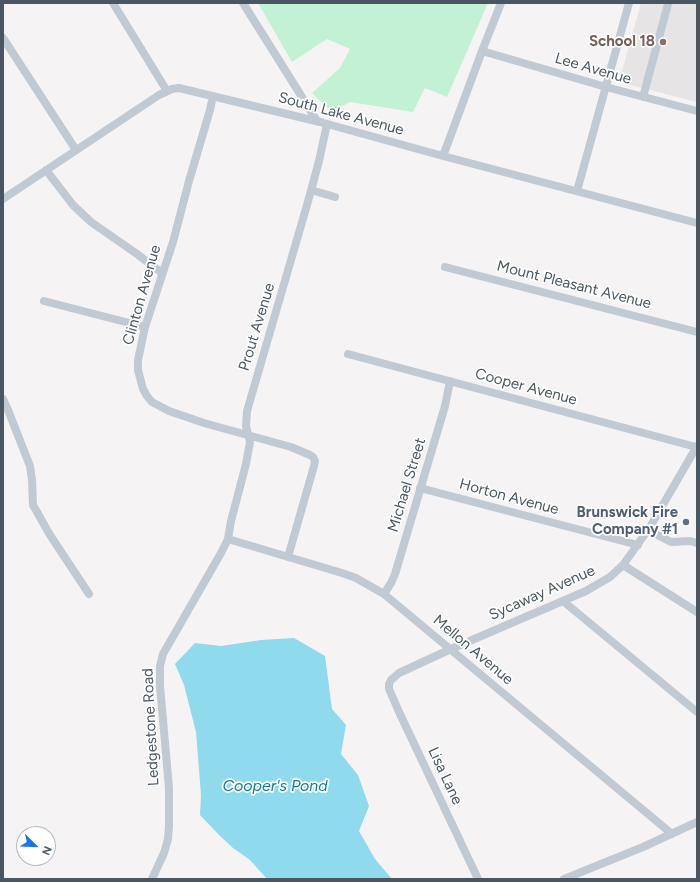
<!DOCTYPE html>
<html>
<head>
<meta charset="utf-8">
<style>
  body { margin:0 }
  #map { position:relative; width:700px; height:882px; overflow:hidden; background:#f5f3f3; font-family:Figtree,sans-serif }
  canvas { display:block }
  .frame { position:absolute; inset:0; border:4px solid #4a5661; pointer-events:none }
  .north { position:absolute; left:16px; top:826px; width:40px; height:40px; box-sizing:border-box; background:#fff; border:1px solid #b7bbc0; border-radius:50%; rotate:113deg; font-size:11px; font-weight:700; line-height:16px; text-align:center; color:#4a5661 }
  .north::after { content:''; display:block; margin:auto; width:14px; height:18px; background:#1a73e8; clip-path:polygon(50% 0,100% 100%,50% 72%,0 100%) }
</style>
</head>
<body>
<div id="map">
<canvas width="700" height="882"></canvas>
<div class="frame"></div>
<div class="north">N</div>
</div>
<script>
const ctx = document.querySelector('canvas').getContext('2d');
ctx.lineJoin = 'round';
function fill(path, color) {
  ctx.fillStyle = color;
  ctx.fill(path, 'evenodd');
}
function shape(rows) {
  const path = new Path2D();
  for (const r of rows) {
    path.moveTo(r[0], r[1]);
    for (let i = 2; i < r.length; i += 2) path.lineTo(r[i], r[i + 1]);
  }
  return path;
}
function strokePath(path, color, width, dash) {
  ctx.strokeStyle = color;
  ctx.lineWidth = width;
  ctx.lineCap = dash ? 'butt' : 'round';
  ctx.setLineDash(dash || []);
  ctx.stroke(path);
}
function drawText(font, color, halo, rows, align = 'center') {
  ctx.font = font + ' Figtree,sans-serif';
  ctx.lineWidth = 3.5;
  ctx.setLineDash([]);
  ctx.textBaseline = 'middle';
  ctx.strokeStyle = halo;
  ctx.fillStyle = color;
  for (const [text, x, y, turn = 0] of rows) {
    ctx.save();
    ctx.translate(x, y);
    ctx.rotate((+turn || 0) * Math.PI / 180);
    ctx.textAlign = isNaN(turn) ? turn : align;
    if (halo) ctx.strokeText(text, 0, 0);
    ctx.fillText(text, 0, 0);
    ctx.restore();
  }
}
fill(shape([
  [641,3,697,3,697,102,619,82]
]), '#e6e4e5');
fill(shape([
  [258,3,488,3,447,97,425,88,413,112,350,102,332,112,312,93,340,68,350,49,327,39,292,62]
]), '#c3f1d5');
fill(shape([
  [294,638,325,656,332,709,346,725,341,754,358,775,369,806,359,831,375,859,392,879,267,879,250,860,233,848,219,835,200,815,201,795,196,732,184,685,175,664,195,643,221,646,261,640]
]), '#90daee');
strokePath(shape([
  [113,3,167,91],
  [243,3,317,121],
  [3,38,76,150],
  [482,51,606,87,697,111],
  [213,96,210,110,189,181,173,242,145,327,138,360,138,370,143,389,147,396,152,402,169,411,204,423,291,447,310,455,313,457,315,461,314,466,288,557],
  [643,97,668,4],
  [443,156,452,132,482,51,501,3],
  [46,170,73,205,91,222,137,254,162,273],
  [311,190,335,197],
  [577,191,629,3],
  [3,199,159,95,172,89,179,88,320,122,443,156,697,223],
  [445,267,697,332],
  [44,301,145,327],
  [348,354,696,447],
  [3,399,8,410,30,466,32,480,33,505,50,535,89,594],
  [420,488,638,545],
  [648,530,671,542,690,541,697,543],
  [228,539,342,573,356,578,384,594,672,834],
  [623,565,697,612],
  [384,594,391,583,395,574,445,406,450,381],
  [563,601,697,712],
  [152,879,164,853,168,839,169,826,169,788,160,686,160,666,163,654,221,553,228,539,231,521,246,464,250,442,246,426,247,411,307,205,319,161,327,124],
  [478,879,400,714,389,689,389,684,391,680,399,673,451,649,586,591,610,577,623,565,650,527,697,446],
  [564,879,643,847,697,822]
]), '#c1cad2', 8);
for (const [x, y, r, color] of [
  [663,42,4,"#8d6e63"],
  [686,522,4,"#5c6f8a"]
]) {
  const dot = new Path2D();
  dot.arc(x, y, r, 0, 2 * Math.PI);
  ctx.fillStyle = color;
  ctx.fill(dot);
  strokePath(dot, '#fff', 1.5);
}
drawText('bold 15px', '#785e54', '#fff', [
  ["School 18",655,42]
], 'right');
drawText('15px', '#4a5661', '#fff', [
  ["Lee Avenue",593,69,16],
  ["South Lake Avenue",341,114,15],
  ["Mount Pleasant Avenue",574,285,14],
  ["Clinton Avenue",142,295,-74],
  ["Prout Avenue",257,327,-73],
  ["Cooper Avenue",526,387,15],
  ["Michael Street",407,485,-73],
  ["Horton Avenue",509,497,15],
  ["Sycaway Avenue",542,593,-24],
  ["Mellon Avenue",473,650,40],
  ["Ledgestone Road",151,727,-93],
  ["Lisa Lane",445,776,65]
]);
drawText('bold 15px', '#4e5e75', '#fff', [
  ["Brunswick Fire",678,513],
  ["Company #1",678,530]
], 'right');
drawText('italic 16px', '#0c7c9b', '#fff', [
  ["Cooper's Pond",275,786]
]);
</script>
</body>
</html>
